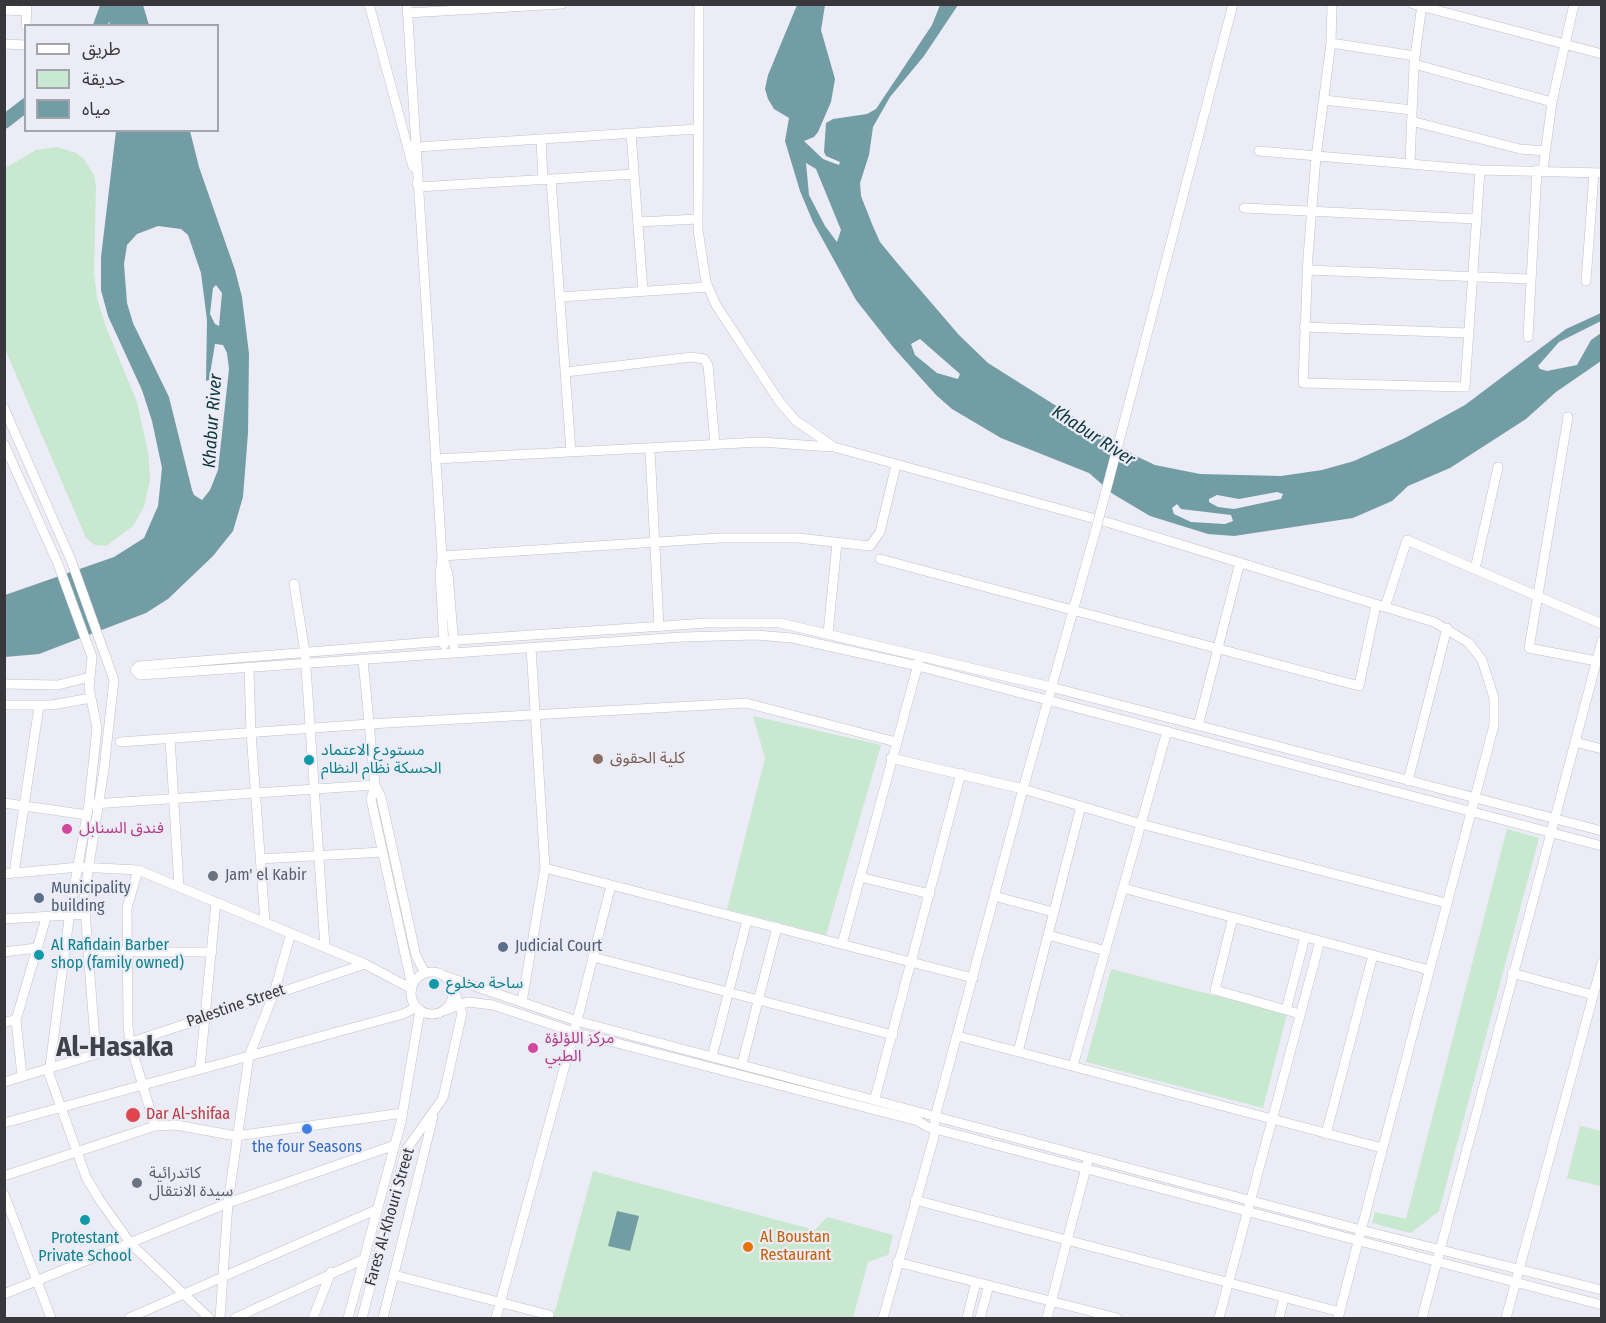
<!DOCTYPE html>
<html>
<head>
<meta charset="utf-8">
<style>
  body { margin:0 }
  #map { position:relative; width:1606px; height:1323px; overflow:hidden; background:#ebecf6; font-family:"Fira Sans Condensed","Noto Sans Arabic",sans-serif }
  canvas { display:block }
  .frame { position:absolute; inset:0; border:6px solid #38383c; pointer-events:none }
  .legend { position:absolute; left:24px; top:24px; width:195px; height:108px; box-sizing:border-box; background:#ebecf6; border:2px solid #a3a4ac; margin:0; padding:8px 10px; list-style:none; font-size:18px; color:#38383c }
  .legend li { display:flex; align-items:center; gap:12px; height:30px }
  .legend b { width:30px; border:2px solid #a3a4ac }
</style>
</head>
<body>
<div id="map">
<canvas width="1606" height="1323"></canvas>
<div class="frame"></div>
<ul class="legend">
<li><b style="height:8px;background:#fff"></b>طريق</li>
<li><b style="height:16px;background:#c8e8cf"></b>حديقة</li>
<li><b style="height:16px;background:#739da5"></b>مياه</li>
</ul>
</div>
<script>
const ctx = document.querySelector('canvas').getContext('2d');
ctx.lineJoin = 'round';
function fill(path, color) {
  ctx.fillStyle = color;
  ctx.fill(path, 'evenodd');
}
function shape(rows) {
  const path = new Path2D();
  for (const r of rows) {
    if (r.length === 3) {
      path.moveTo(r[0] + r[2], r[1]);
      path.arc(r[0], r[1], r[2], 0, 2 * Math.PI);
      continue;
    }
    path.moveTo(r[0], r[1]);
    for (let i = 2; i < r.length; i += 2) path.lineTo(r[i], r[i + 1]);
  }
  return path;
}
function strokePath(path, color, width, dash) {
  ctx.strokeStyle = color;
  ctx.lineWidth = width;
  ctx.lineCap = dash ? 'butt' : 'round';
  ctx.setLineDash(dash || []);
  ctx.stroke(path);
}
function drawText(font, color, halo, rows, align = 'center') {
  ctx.font = font + ' "Fira Sans Condensed","Noto Sans Arabic",sans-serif';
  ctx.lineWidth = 4.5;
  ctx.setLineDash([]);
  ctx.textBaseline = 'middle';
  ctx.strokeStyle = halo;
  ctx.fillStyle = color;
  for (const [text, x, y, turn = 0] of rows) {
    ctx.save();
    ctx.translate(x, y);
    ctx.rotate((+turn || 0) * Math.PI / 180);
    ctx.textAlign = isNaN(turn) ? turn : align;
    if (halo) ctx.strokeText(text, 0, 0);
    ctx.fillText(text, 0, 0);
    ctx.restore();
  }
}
fill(shape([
  [57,147,76,153,84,159,94,175,96,187,94,273,97,298,106,327,137,402,148,452,150,480,144,507,133,526,106,546,95,545,86,538,5,349,5,168,36,150],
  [753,716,881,745,826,935,727,909,765,758],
  [1507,829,1539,838,1439,1211,1411,1233,1372,1223,1375,1212,1406,1219],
  [1111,969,1287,1014,1263,1108,1086,1062],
  [1580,1126,1601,1131,1601,1186,1567,1178],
  [593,1171,815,1230,827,1217,893,1235,888,1255,868,1262,853,1318,553,1318]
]), '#c8e8cf');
fill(shape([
  [105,5,143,5,149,25,110,25],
  [797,5,825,5,821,30,835,79,831,102,818,132,814,137,804,141,823,159,839,165,840,162,826,156,824,152,826,123,833,119,867,114,876,109,932,25,940,5,958,5,924,56,890,97,873,127,869,155,860,183,861,196,872,224,880,242,898,264,959,335,988,363,1136,456,1155,465,1200,474,1281,476,1322,470,1354,461,1403,439,1465,405,1566,329,1601,313,1601,321,1559,342,1538,366,1540,369,1547,371,1577,365,1591,340,1601,333,1601,361,1556,392,1526,419,1450,468,1408,486,1392,501,1353,518,1234,536,1208,534,1150,516,1113,494,1089,473,1001,438,952,409,936,395,893,347,856,300,813,222,800,191,785,141,789,118,774,109,768,99,765,89,768,75],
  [806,163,816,169,841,230,837,242,825,226,809,195],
  [920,339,960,374,958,379,937,373,915,355,911,344],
  [1277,492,1283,494,1281,499,1234,509,1218,507,1209,502,1209,499,1217,495,1239,499],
  [1177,504,1181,509,1231,515,1233,521,1225,524,1191,522,1174,514,1172,508],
  [116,131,190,131,199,167,235,270,242,297,249,354,248,433,243,497,233,531,213,556,168,599,146,613,39,654,5,657,5,595,114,557,144,538,158,506,162,468,152,421,142,390,108,316,101,290,101,257],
  [158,226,181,229,188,235,201,273,207,320,206,381,209,380,215,344,223,345,227,353,229,369,218,470,210,490,202,500,194,495,192,490,169,397,133,323,127,303,124,264,127,245,137,234],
  [216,285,222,293,219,326,215,324,210,314,213,288],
  [617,1211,639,1216,630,1251,608,1246]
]), '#739da5');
strokePath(shape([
  [100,26,108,4],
  [4,122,26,105]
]), '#739da5', 14);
const minor = shape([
  [369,4,413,167],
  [407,4,442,556,440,574,444,645],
  [699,4,698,230,706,282,716,305,779,401,795,420,834,447,1110,523,1434,622,1469,643,1482,660,1494,698,1494,725,1338,1318],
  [1332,4,1331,43,1316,157,1308,257,1303,383,1465,387,1480,170],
  [1413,4,1602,54],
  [4,10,27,11],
  [408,13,562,4],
  [26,26,27,7],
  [1331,43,1415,56],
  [4,44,26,45],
  [1414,64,1552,102],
  [1324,100,1412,110],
  [1411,121,1520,149,1545,151],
  [631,133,643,291],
  [541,139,543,179],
  [416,147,698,129],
  [1259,151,1480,170,1602,173],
  [1410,164,1414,64,1422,4],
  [1543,170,1552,102,1574,4],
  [551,179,571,452],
  [417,183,418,187,634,174],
  [1244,208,1476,219],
  [638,222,698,219],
  [1307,270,1531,279],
  [1586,281,1594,173],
  [560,297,707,287],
  [1304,327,1468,333],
  [1528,337,1537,170],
  [566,372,692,357,704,359,708,365,715,444],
  [1134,384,1233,4],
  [4,408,71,560,114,680,104,769,84,897,96,1054],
  [1568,417,1529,648,1596,661],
  [4,444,58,564,92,657,89,688,97,728,89,803,70,911,49,1074,86,1177,99,1199,131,1244,209,1318],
  [650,449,659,627],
  [435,459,761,442,831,447],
  [442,556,719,538,798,538,870,546,880,532,896,465],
  [443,558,448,574,454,646],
  [880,559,1359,686,1376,605],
  [1475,569,1498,467],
  [294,584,305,652,325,947],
  [1385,607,1407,540,1602,624],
  [828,633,837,543],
  [363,660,375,785,371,799,412,986],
  [249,668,251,733,265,922],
  [4,684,58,685,90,677],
  [4,705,52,705,91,698],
  [1198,726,1240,562],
  [170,738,179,887],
  [120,742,369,724,746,703,896,742],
  [1575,742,1602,749],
  [891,758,1023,789,1141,824,1446,903],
  [1408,781,1447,628],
  [375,785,381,797,416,956,425,973],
  [4,803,87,815],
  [93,804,375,785],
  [1602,831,1051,687,780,623,707,623,444,641,139,666,135,670,140,675,682,637,756,635,792,638,918,666,1602,846],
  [260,859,382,852],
  [545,868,973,978],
  [138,870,127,908,128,1026,130,1043,155,1126],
  [14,873,39,706],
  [4,874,79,867,138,870,365,964,412,989],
  [860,877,930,894],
  [1123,888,1429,970],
  [994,896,1053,912],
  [1233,917,1215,990,1300,1014],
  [4,919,85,914],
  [1048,935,1106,951],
  [842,944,919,661],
  [4,952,37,948],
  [88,952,212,952],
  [593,957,893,1035],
  [432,993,21],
  [1512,973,1593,995],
  [445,976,577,1021,1361,1230,1602,1290],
  [522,1002,545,868,531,648],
  [1286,1010,1305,937],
  [443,1011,468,1002,493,1005,574,1032,918,1121,928,1127,1602,1305],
  [4,1022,16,1020],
  [958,1036,1382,1148],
  [1018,1052,1081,806],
  [712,1057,747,920],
  [742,1064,777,927],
  [1073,1066,1167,731],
  [200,1068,216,902],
  [22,1076,16,1020,46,918],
  [4,1082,96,1054,365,964],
  [875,1098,961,773],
  [4,1123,403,1014,417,1007],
  [1326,1134,1373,955],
  [4,1176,155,1126,176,1125,236,1136,403,1113],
  [4,1194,51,1318],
  [915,1200,1340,1312],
  [897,1262,1117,1318],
  [394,1275,549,1315],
  [4,1294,228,1203,395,1145],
  [129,1318,378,1209],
  [220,1318,228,1203,249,1056,274,993,291,933],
  [235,1318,364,1259],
  [313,1318,331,1272],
  [348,1318,401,1122,420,1010],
  [362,1318,406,1150,443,1098,462,1013,452,985],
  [383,1318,433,1117],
  [496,1318,577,1021,611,885],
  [883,1318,934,1137,935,1117,1023,789,1096,529],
  [967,1318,976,1282],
  [980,1318,989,1285],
  [1047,1318,1087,1164],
  [1219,1318,1320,941],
  [1279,1318,1284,1298],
  [1422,1318,1602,641],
  [1506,1318,1602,963]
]);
strokePath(minor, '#c0c0ca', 10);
strokePath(minor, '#fff', 9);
const minorBridge = shape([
  [1096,529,1134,384]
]);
strokePath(minorBridge, '#c0c0ca', 10, []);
strokePath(minorBridge, '#fff', 9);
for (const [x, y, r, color] of [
  [598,759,6,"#8d6e63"],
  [309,760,6,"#0f9aa8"],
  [67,829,6,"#d1479c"],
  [213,876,6,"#6b7280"],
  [39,898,6,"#5c6f8a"],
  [503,947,6,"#5c6f8a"],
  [39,955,6,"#0f9aa8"],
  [434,984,6,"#0f9aa8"],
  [533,1048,6,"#d1479c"],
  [133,1115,8,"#e0444e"],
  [307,1129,6,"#3f7fe0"],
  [137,1183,6,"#6b7280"],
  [85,1220,6,"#0f9aa8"],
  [748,1247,6,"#e8710a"]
]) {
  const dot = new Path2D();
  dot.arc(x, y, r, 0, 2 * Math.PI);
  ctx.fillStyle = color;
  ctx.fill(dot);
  strokePath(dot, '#ebecf6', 2);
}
drawText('16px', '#0d838f', '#ebecf6', [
  ["مستودع الاعتماد",321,751],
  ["الحسكة نظام النظام",321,769],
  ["Al Rafidain Barber",51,946],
  ["shop (family owned)",51,964],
  ["ساحة مخلوع",446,984],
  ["Protestant",85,1239,"center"],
  ["Private School",85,1257,"center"]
], 'left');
drawText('16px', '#785e54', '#ebecf6', [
  ["كلية الحقوق",610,759]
], 'left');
drawText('16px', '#b23c85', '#ebecf6', [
  ["فندق السنابل",79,829],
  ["مركز اللؤلؤة",545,1039],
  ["الطبي",545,1057]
], 'left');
drawText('16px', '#5b616d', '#ebecf6', [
  ["Jam' el Kabir",225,876],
  ["كاتدرائية",149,1174],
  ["سيدة الانتقال",149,1192]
], 'left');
drawText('16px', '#4e5e75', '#ebecf6', [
  ["Municipality",51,889],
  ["building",51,907],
  ["Judicial Court",515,947]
], 'left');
drawText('16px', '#38383c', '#ebecf6', [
  ["Palestine Street",236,1006,-19],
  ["Fares Al-Khouri Street",390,1217,-74]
]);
drawText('16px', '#be3a42', '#ebecf6', [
  ["Dar Al-shifaa",146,1115]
], 'left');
drawText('16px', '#366cbe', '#ebecf6', [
  ["the four Seasons",307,1148]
]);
drawText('16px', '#c56008', '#ebecf6', [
  ["Al Boustan",760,1238],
  ["Restaurant",760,1256]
], 'left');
drawText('italic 18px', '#0e383e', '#ebecf6', [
  ["Khabur River",213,421,-86],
  ["Khabur River",1093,436,33]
]);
drawText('bold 28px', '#414149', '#ebecf6', [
  ["Al-Hasaka",115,1048]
]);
</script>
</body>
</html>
